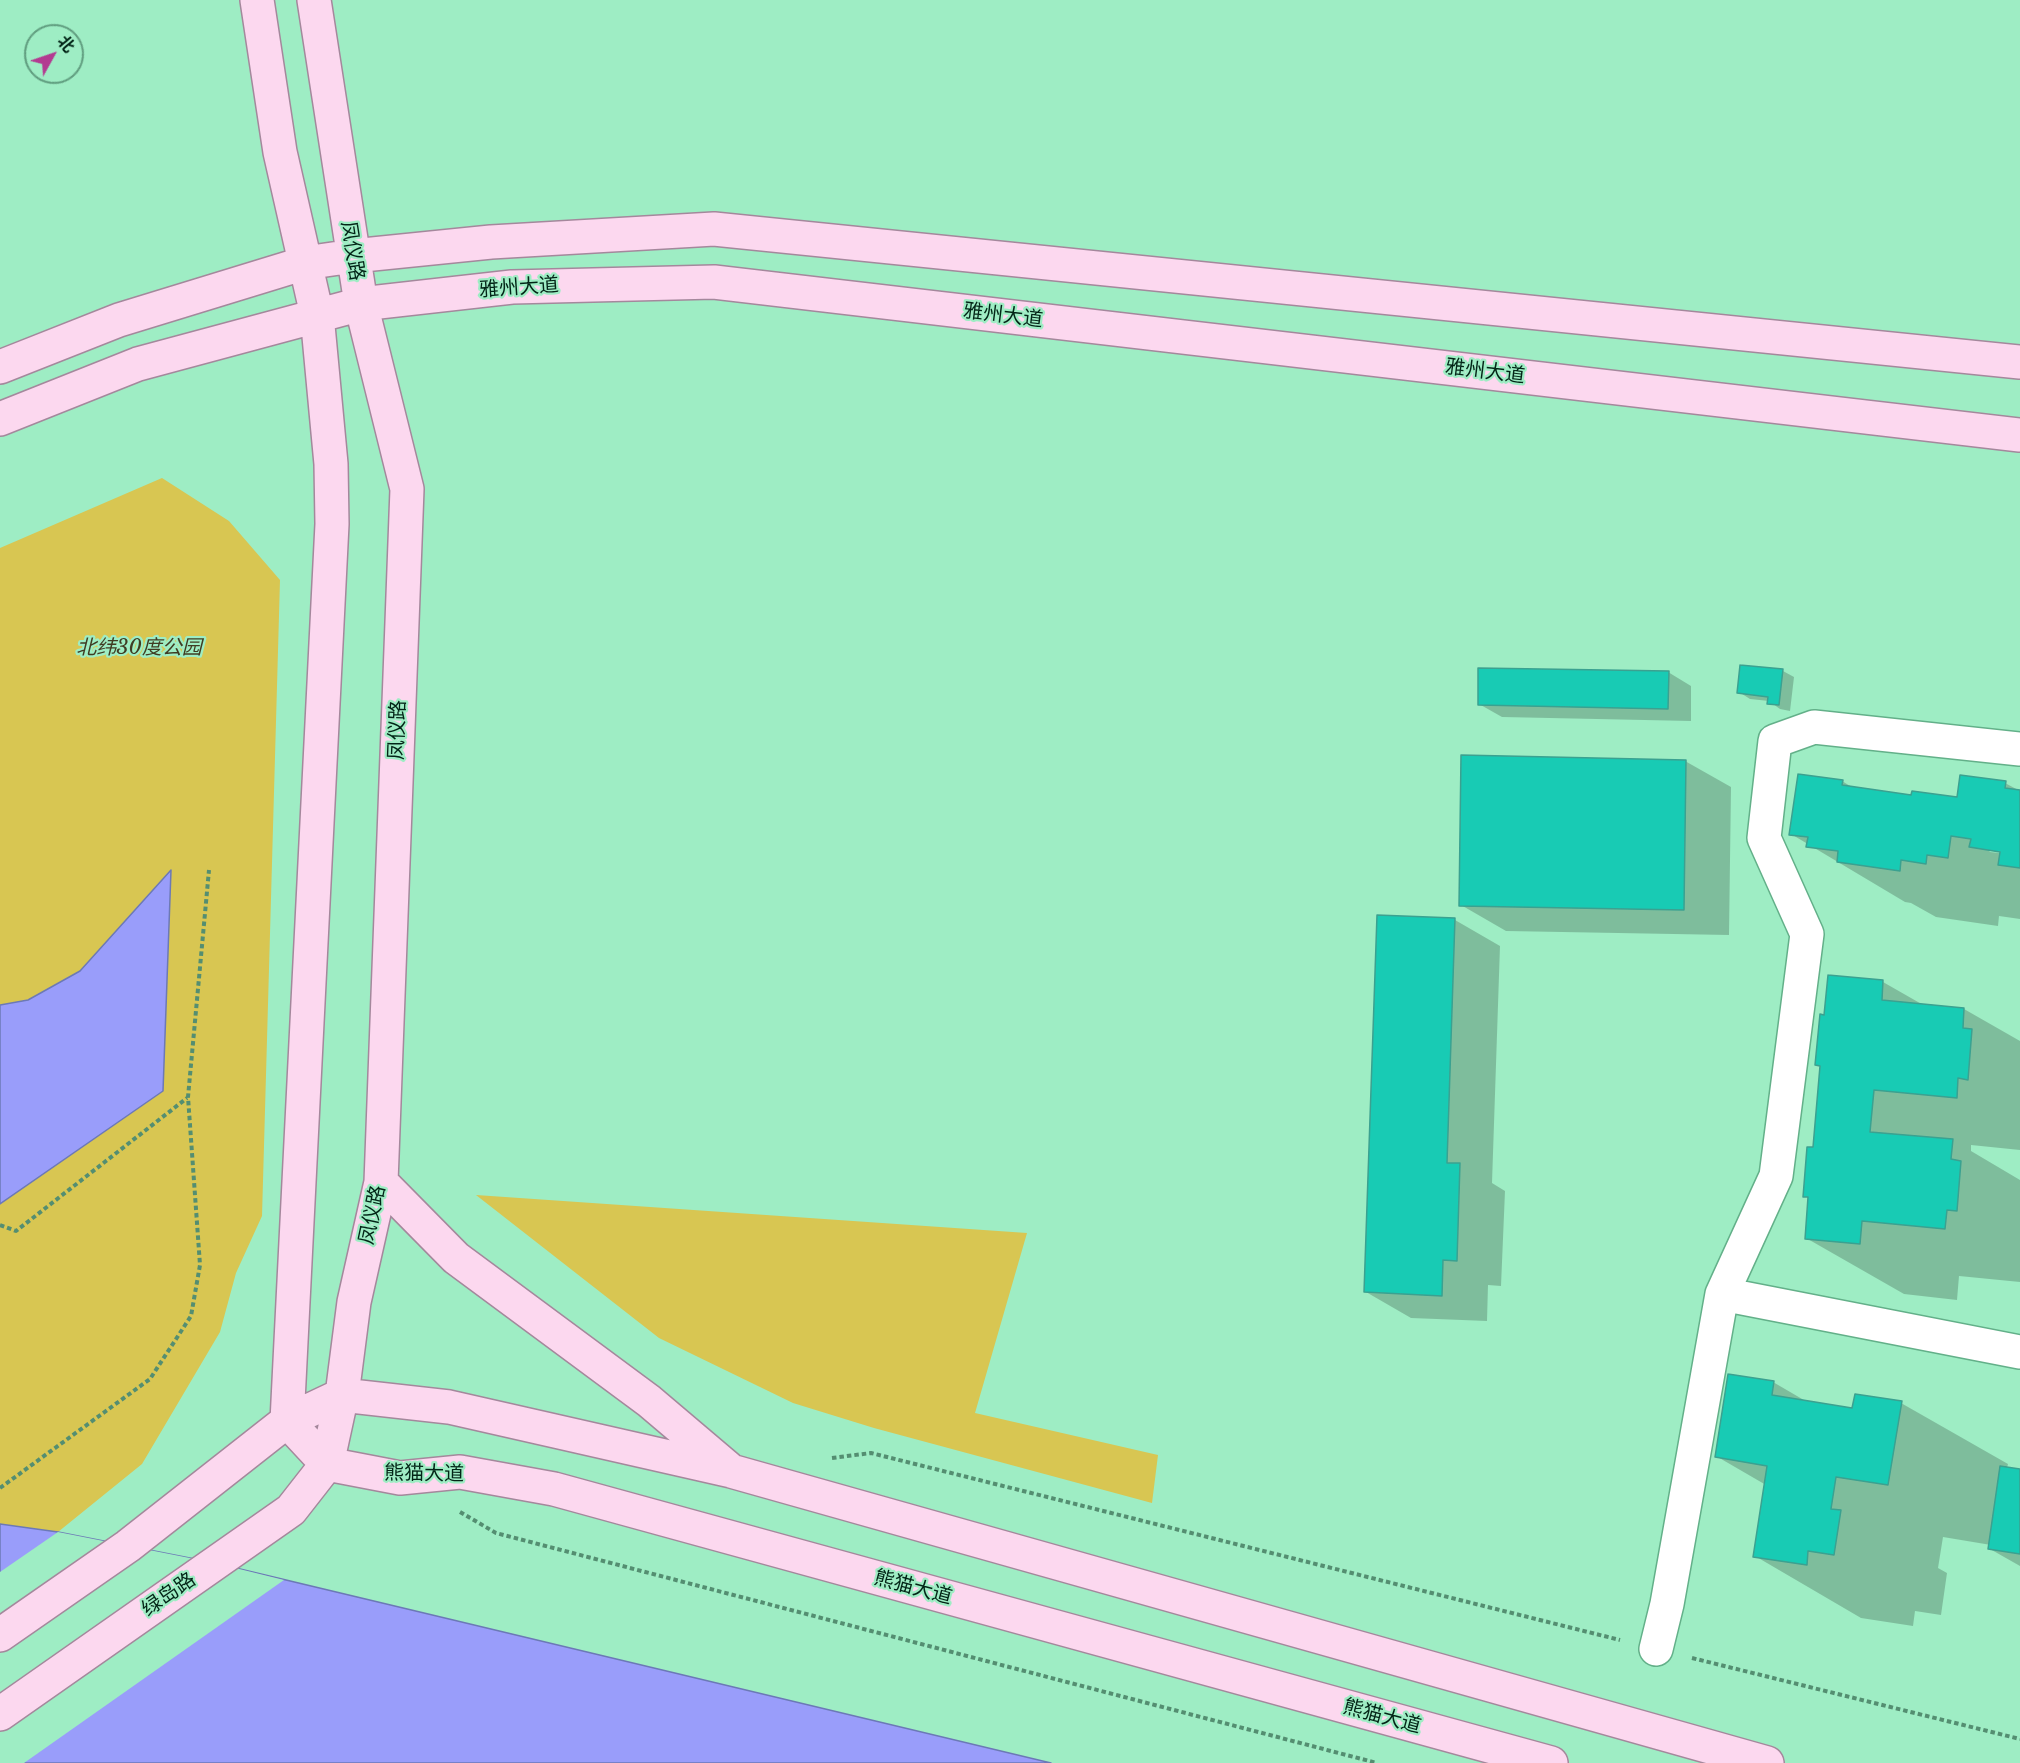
<!DOCTYPE html>
<html>
<head>
<meta charset="utf-8">
<style>
  body { margin:0 }
  #map { position:relative; width:2020px; height:1763px; overflow:hidden; background:#9eedc4; font-family:"Libre Baskerville","Noto Sans SC",serif }
  canvas { display:block }
  .north { position:absolute; left:24px; top:24px; width:60px; height:60px; box-sizing:border-box; background:#9eedc4; border:2px solid #609d7f; border-radius:50%; rotate:50deg; font-size:16px; font-weight:700; line-height:24px; text-align:center; color:#032517 }
  .north::after { content:''; display:block; margin:auto; width:21px; height:27px; background:#b33b91; clip-path:polygon(50% 0,100% 100%,50% 72%,0 100%) }
</style>
</head>
<body>
<div id="map">
<canvas width="2020" height="1763"></canvas>
<div class="north">北</div>
</div>
<script>
const ctx = document.querySelector('canvas').getContext('2d');
ctx.lineJoin = 'round';
function fill(path, color) {
  ctx.fillStyle = color;
  ctx.fill(path, 'evenodd');
}
function shape(rows) {
  const path = new Path2D();
  for (const r of rows) {
    path.moveTo(r[0], r[1]);
    for (let i = 2; i < r.length; i += 2) path.lineTo(r[i], r[i + 1]);
  }
  return path;
}
function strokePath(path, color, width, dash) {
  ctx.strokeStyle = color;
  ctx.lineWidth = width;
  ctx.lineCap = dash ? 'butt' : 'round';
  ctx.setLineDash(dash || []);
  ctx.stroke(path);
}
function drawText(font, color, halo, rows, align = 'center') {
  ctx.font = font + ' "Libre Baskerville","Noto Sans SC",serif';
  ctx.lineWidth = 4.5;
  ctx.setLineDash([]);
  ctx.textBaseline = 'middle';
  ctx.strokeStyle = halo;
  ctx.fillStyle = color;
  for (const [text, x, y, turn = 0] of rows) {
    ctx.save();
    ctx.translate(x, y);
    ctx.rotate((+turn || 0) * Math.PI / 180);
    ctx.textAlign = isNaN(turn) ? turn : align;
    if (halo) ctx.strokeText(text, 0, 0);
    ctx.fillText(text, 0, 0);
    ctx.restore();
  }
}
fill(shape([
  [162,478,229,521,280,580,262,1216,236,1273,220,1332,142,1464,58,1532,0,1524,0,548],
  [476,1195,1027,1233,975,1413,1158,1455,1152,1503,874,1428,793,1403,659,1338]
]), '#d8c652');
const water = shape([
  [171,870,163,1091,0,1204,0,1005,28,1000,80,971,171,870],
  [0,1524,58,1532,215,1563,1051,1763,0,1763,0,1524]
]);
fill(water, '#999dfa');
strokePath(water, '#6c79b6', 1.5);
fill(shape([
  [58,1532,215,1563,284,1580,24,1763,0,1763,0,1572]
]), '#9eedc4');
fill(shape([
  [1783,671,1794,677,1790,711,1780,709,1769,701,1750,699,1739,692],
  [1668,672,1691,686,1691,721,1502,717,1479,704],
  [1685,761,1731,787,1729,935,1506,931,1461,905],
  [1842,781,1855,789,1913,797,1958,798,2005,783,2020,791,2020,919,1999,916,1998,926,1936,917,1911,903,1905,902,1791,834],
  [1987,848,2008,851,2008,854,1990,852],
  [1455,920,1500,946,1492,1183,1505,1191,1501,1286,1488,1285,1487,1321,1411,1318,1366,1292],
  [1829,976,1883,982,1925,1006,1964,1009,2020,1041,2020,1150,1971,1145,1971,1151,2020,1180,2020,1282,1959,1276,1957,1300,1904,1294,1806,1238,1810,1199,1805,1196,1814,1148,1821,1067,1816,1064,1826,1017],
  [1773,1382,1809,1403,1853,1410,1901,1403,2008,1464,2007,1468,2020,1470,2020,1566,1990,1549,1991,1545,1943,1537,1938,1568,1947,1573,1941,1615,1915,1611,1913,1626,1861,1618,1755,1556,1766,1485,1716,1456]
]), '#0003');
const building = shape([
  [1740,665,1783,669,1779,705,1767,704,1768,697,1737,693,1740,665],
  [1478,668,1669,671,1668,709,1478,705,1478,668],
  [1461,755,1686,760,1684,910,1459,906,1461,755],
  [1798,774,1843,780,1842,785,1911,795,1912,791,1957,797,1960,775,2006,781,2005,788,2020,790,2020,868,1998,865,2000,852,1969,847,1971,839,1951,836,1948,858,1927,855,1926,864,1901,860,1900,871,1837,862,1838,851,1806,847,1808,837,1789,835,1798,774],
  [1377,915,1455,918,1447,1163,1460,1163,1457,1261,1443,1260,1442,1296,1364,1292,1377,915],
  [1828,975,1883,980,1882,1000,1964,1008,1963,1028,1972,1029,1968,1080,1958,1078,1957,1098,1874,1090,1870,1132,1953,1139,1951,1159,1961,1161,1957,1211,1947,1210,1945,1229,1862,1221,1860,1244,1805,1239,1808,1197,1803,1197,1807,1147,1813,1147,1820,1066,1815,1065,1820,1014,1824,1015,1828,975],
  [1728,1374,1774,1381,1772,1395,1852,1408,1855,1394,1902,1401,1888,1485,1836,1477,1831,1509,1841,1510,1834,1555,1808,1551,1807,1565,1753,1557,1767,1466,1715,1457,1728,1374],
  [2000,1466,2020,1469,2020,1554,1988,1549,2000,1466]
]);
fill(building, '#18cbb4');
strokePath(building, '#3ba190', 1.5);
const minor = shape([
  [1722,1294,2020,1352],
  [1656,1649,1667,1604,1722,1294,1776,1176,1807,934,1764,838,1775,741,1814,727,2020,749]
]);
const major = shape([
  [257,0,280,152,317,315,331,464,332,524,287,1421],
  [0,367,119,320,305,263,353,256,491,242,714,229,2020,362],
  [0,419,138,364,361,304,512,287,714,282,2020,435],
  [381,1182,456,1258,649,1401,728,1468],
  [287,1421,327,1464,400,1478,460,1472,554,1489,1551,1763],
  [0,1635,128,1546,287,1421,342,1395,449,1407,731,1471,1767,1763],
  [0,1714,291,1510,327,1464,342,1395,354,1302,381,1182,407,489,361,304,314,0]
]);
strokePath(minor, '#63b089', 36);
strokePath(major, '#a4889c', 36);
strokePath(shape([
  [0,1225,16,1231,187,1098],
  [832,1458,871,1453,1620,1640],
  [0,1488,150,1379,191,1316,200,1265,188,1097,209,870],
  [460,1512,496,1533,1377,1763],
  [1692,1658,2020,1739]
]), '#548e71', 4, [4.5, 3]);
strokePath(minor, '#fff', 33);
strokePath(major, '#fcd8ef', 33);
drawText('20px', '#032517', '#9eedc4', [
  ["凤仪路",352,251,81],
  ["雅州大道",519,288,-4],
  ["雅州大道",1003,316,7],
  ["雅州大道",1485,372,7],
  ["凤仪路",398,730,-88],
  ["凤仪路",373,1215,-78],
  ["熊猫大道",424,1474,1],
  ["熊猫大道",913,1588,15],
  ["绿岛路",169,1595,-35],
  ["熊猫大道",1382,1717,15]
]);
drawText('italic 20px', '#403c23', '#9eedc4', [
  ["北纬30度公园",139,648]
]);
</script>
</body>
</html>
